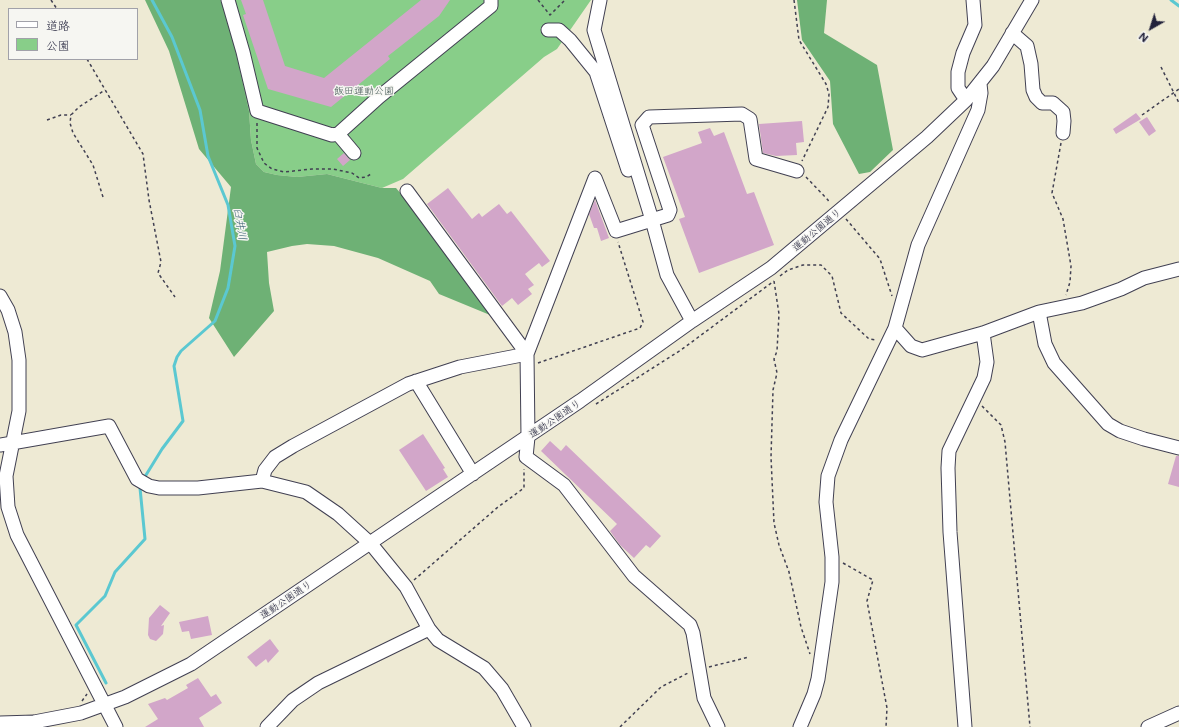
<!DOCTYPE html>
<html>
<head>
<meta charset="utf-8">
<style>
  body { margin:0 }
  #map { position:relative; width:1179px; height:727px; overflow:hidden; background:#eeead4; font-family:Mali,"Klee One",sans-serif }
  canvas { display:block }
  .legend { position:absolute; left:8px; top:8px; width:130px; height:52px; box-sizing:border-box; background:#f6f6f2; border:1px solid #a1a1a9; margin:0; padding:5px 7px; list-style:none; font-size:12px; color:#22223b }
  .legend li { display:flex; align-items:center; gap:8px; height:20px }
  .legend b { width:20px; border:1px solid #a1a1a9 }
  .north { position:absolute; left:1131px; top:8px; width:40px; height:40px; -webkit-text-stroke:3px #f6f6f2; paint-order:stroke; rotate:219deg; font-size:11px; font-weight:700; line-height:16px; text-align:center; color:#22223b }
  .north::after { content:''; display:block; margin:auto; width:14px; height:18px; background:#22223b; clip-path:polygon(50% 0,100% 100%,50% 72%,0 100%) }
</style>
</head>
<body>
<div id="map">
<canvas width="1179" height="727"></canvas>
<ul class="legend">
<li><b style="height:5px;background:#fff"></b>道路</li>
<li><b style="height:11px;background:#88ce89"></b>公園</li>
</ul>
<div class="north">N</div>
</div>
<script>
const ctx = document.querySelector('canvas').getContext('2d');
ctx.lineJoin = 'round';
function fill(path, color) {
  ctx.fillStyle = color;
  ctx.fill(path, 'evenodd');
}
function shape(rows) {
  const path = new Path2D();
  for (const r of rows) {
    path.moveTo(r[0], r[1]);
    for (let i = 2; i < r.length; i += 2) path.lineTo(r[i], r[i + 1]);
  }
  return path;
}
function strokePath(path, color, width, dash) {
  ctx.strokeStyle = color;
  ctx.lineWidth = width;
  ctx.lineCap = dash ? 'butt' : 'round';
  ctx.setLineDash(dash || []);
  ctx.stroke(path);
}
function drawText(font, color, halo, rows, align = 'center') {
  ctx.font = font + ' Mali,"Klee One",sans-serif';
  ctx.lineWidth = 3;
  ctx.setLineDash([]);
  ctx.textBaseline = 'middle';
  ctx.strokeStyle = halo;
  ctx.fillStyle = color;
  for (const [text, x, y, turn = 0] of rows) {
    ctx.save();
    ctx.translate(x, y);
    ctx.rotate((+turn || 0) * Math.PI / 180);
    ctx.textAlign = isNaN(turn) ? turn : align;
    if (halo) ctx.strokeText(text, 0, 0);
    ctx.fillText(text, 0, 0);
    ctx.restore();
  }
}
fill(shape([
  [220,0,591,0,557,49,544,57,403,179,382,188,327,174,297,177,277,175,264,172,256,164,251,140,249,111]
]), '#88ce89');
fill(shape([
  [145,0,220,0,227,15,249,111,251,140,256,164,264,172,277,175,297,177,327,174,382,188,396,188,423,219,491,309,490,315,439,294,430,281,378,258,334,246,307,244,292,246,267,252,269,283,274,311,234,357,209,318,220,271,231,187,199,149,169,51],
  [797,0,827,0,824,33,877,65,893,150,870,172,859,174,833,124,830,81,802,40]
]), '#6eb175');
strokePath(shape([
  [1171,0,1179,6],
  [146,475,162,449,183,421,174,366,177,357,181,351,215,321,228,288,235,246,228,205,208,156,200,110,172,37,152,0],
  [106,683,76,625,105,596,115,572,145,539,140,488]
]), '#5bc8d1', 3);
fill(shape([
  [241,0,263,0,285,66,324,78,421,0,450,0,439,16,388,56,390,59,331,107,268,89,243,15,246,14],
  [1136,113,1141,119,1116,134,1113,129],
  [1147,117,1156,131,1149,136,1139,122],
  [802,121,804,142,796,143,797,155,776,156,763,153,759,124],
  [710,128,714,136,724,132,747,194,754,192,774,245,699,273,679,219,685,217,663,157,702,143,698,132],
  [344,153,350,160,343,166,337,159],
  [448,188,472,219,479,213,482,217,499,204,507,214,511,211,550,261,542,267,539,263,525,274,534,285,528,289,532,294,518,305,512,298,502,306,427,204],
  [595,200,609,238,601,241,597,228,594,228,589,214],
  [423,434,445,468,443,469,448,477,426,491,399,450],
  [550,441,561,451,566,445,661,536,650,548,646,545,634,558,620,545,610,531,617,524,541,451],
  [1176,456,1179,456,1179,487,1168,484],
  [160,605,170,613,161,626,164,625,163,634,156,641,150,639,148,635,149,618],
  [208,616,212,635,191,639,189,631,182,632,179,622],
  [270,639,279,651,268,663,266,659,256,667,247,657],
  [198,678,211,697,216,694,222,703,199,718,204,727,145,727,158,719,148,704,165,698,167,700,188,688,186,685]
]), '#d2a6c9');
const minor = shape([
  [228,0,243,52,257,111,332,135,338,134,379,97,491,6,491,0],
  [600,0,594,30,652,220,667,275,692,321],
  [548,30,559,30,570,40,596,72,628,170],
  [1012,33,1027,46,1031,64,1033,90,1036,97,1042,103,1053,103,1063,112,1064,121,1063,133],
  [966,100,958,88,958,72,963,53,975,25,973,0],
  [338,134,354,153],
  [407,191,527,354],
  [0,296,8,310,15,332,19,360,19,411,6,476,8,507,17,535,116,727],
  [1039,312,1082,303,1121,289,1144,278,1179,269],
  [895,328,911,346,922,350,983,333,1039,312,1045,344,1054,363,1108,424,1120,431,1144,439,1179,448],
  [416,381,473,474],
  [0,445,109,426,137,479,149,486,159,488,198,488,262,481,306,492,338,514,371,544,406,587,429,629,438,640,484,668,502,689,524,727],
  [262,481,265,470,275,457,293,446,408,384,460,367,527,354],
  [0,723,34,722,81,713,125,697,191,664,580,401,692,321,771,268,927,137,966,100,993,66,1032,0],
  [267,727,293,700,318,683,429,629],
  [718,727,704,698,693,633,690,625,634,576,564,485,526,457,528,437,527,354,595,178,616,231,668,215,670,210,642,125,649,117,742,114,750,119,756,159,797,171],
  [800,727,814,694,818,679,832,582,832,557,826,502,828,476,841,440,895,328,918,245,978,110,981,93,980,84],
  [965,727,950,532,948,468,949,451,984,378,987,362,983,333],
  [1148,727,1179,713]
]);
strokePath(minor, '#414052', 15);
strokePath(shape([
  [51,0,57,9],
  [538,0,550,15,565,0],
  [794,0,799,40,826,84,829,94,828,107,802,161],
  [87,59,143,154,149,200,161,262,158,273,175,297],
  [1161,67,1179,103],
  [1142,115,1179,89],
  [47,120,61,115,71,115],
  [257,123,257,148,264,163,272,169,284,172,312,169,333,169,352,173,359,178,366,177,371,174],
  [1061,143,1052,193,1063,219,1071,266,1070,282,1066,295],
  [806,177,828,200,829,204],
  [103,197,93,165,73,133,70,123,71,115,79,107,105,90],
  [846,219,880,259,892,296],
  [780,276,788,270,803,265,821,265,832,276,841,313,869,339,877,340],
  [774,281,779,314,777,351,774,359,777,373,773,390,771,457,774,523,779,545,789,572,801,627,810,654],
  [538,363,640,328,643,322,618,242],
  [596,404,681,350,774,281],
  [982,406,1001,425,1005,442,1030,727],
  [843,563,873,580,867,601,887,708,886,727],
  [414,580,498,507,524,488,524,469],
  [709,667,749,657],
  [82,701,87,694],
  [620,727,661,687,688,673]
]), '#414052', 1.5, [3, 3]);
strokePath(minor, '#fff', 13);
drawText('10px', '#415652', '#f6f6f2', [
  ["飯田運動公園",364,91]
]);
drawText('10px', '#22223b', '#f6f6f2', [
  ["運動公園通り",817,230,-40],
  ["運動公園通り",555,419,-34],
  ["運動公園通り",286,600,-34]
]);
drawText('italic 11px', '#365c70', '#f6f6f2', [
  ["臼井川",240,224,80]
]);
</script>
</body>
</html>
